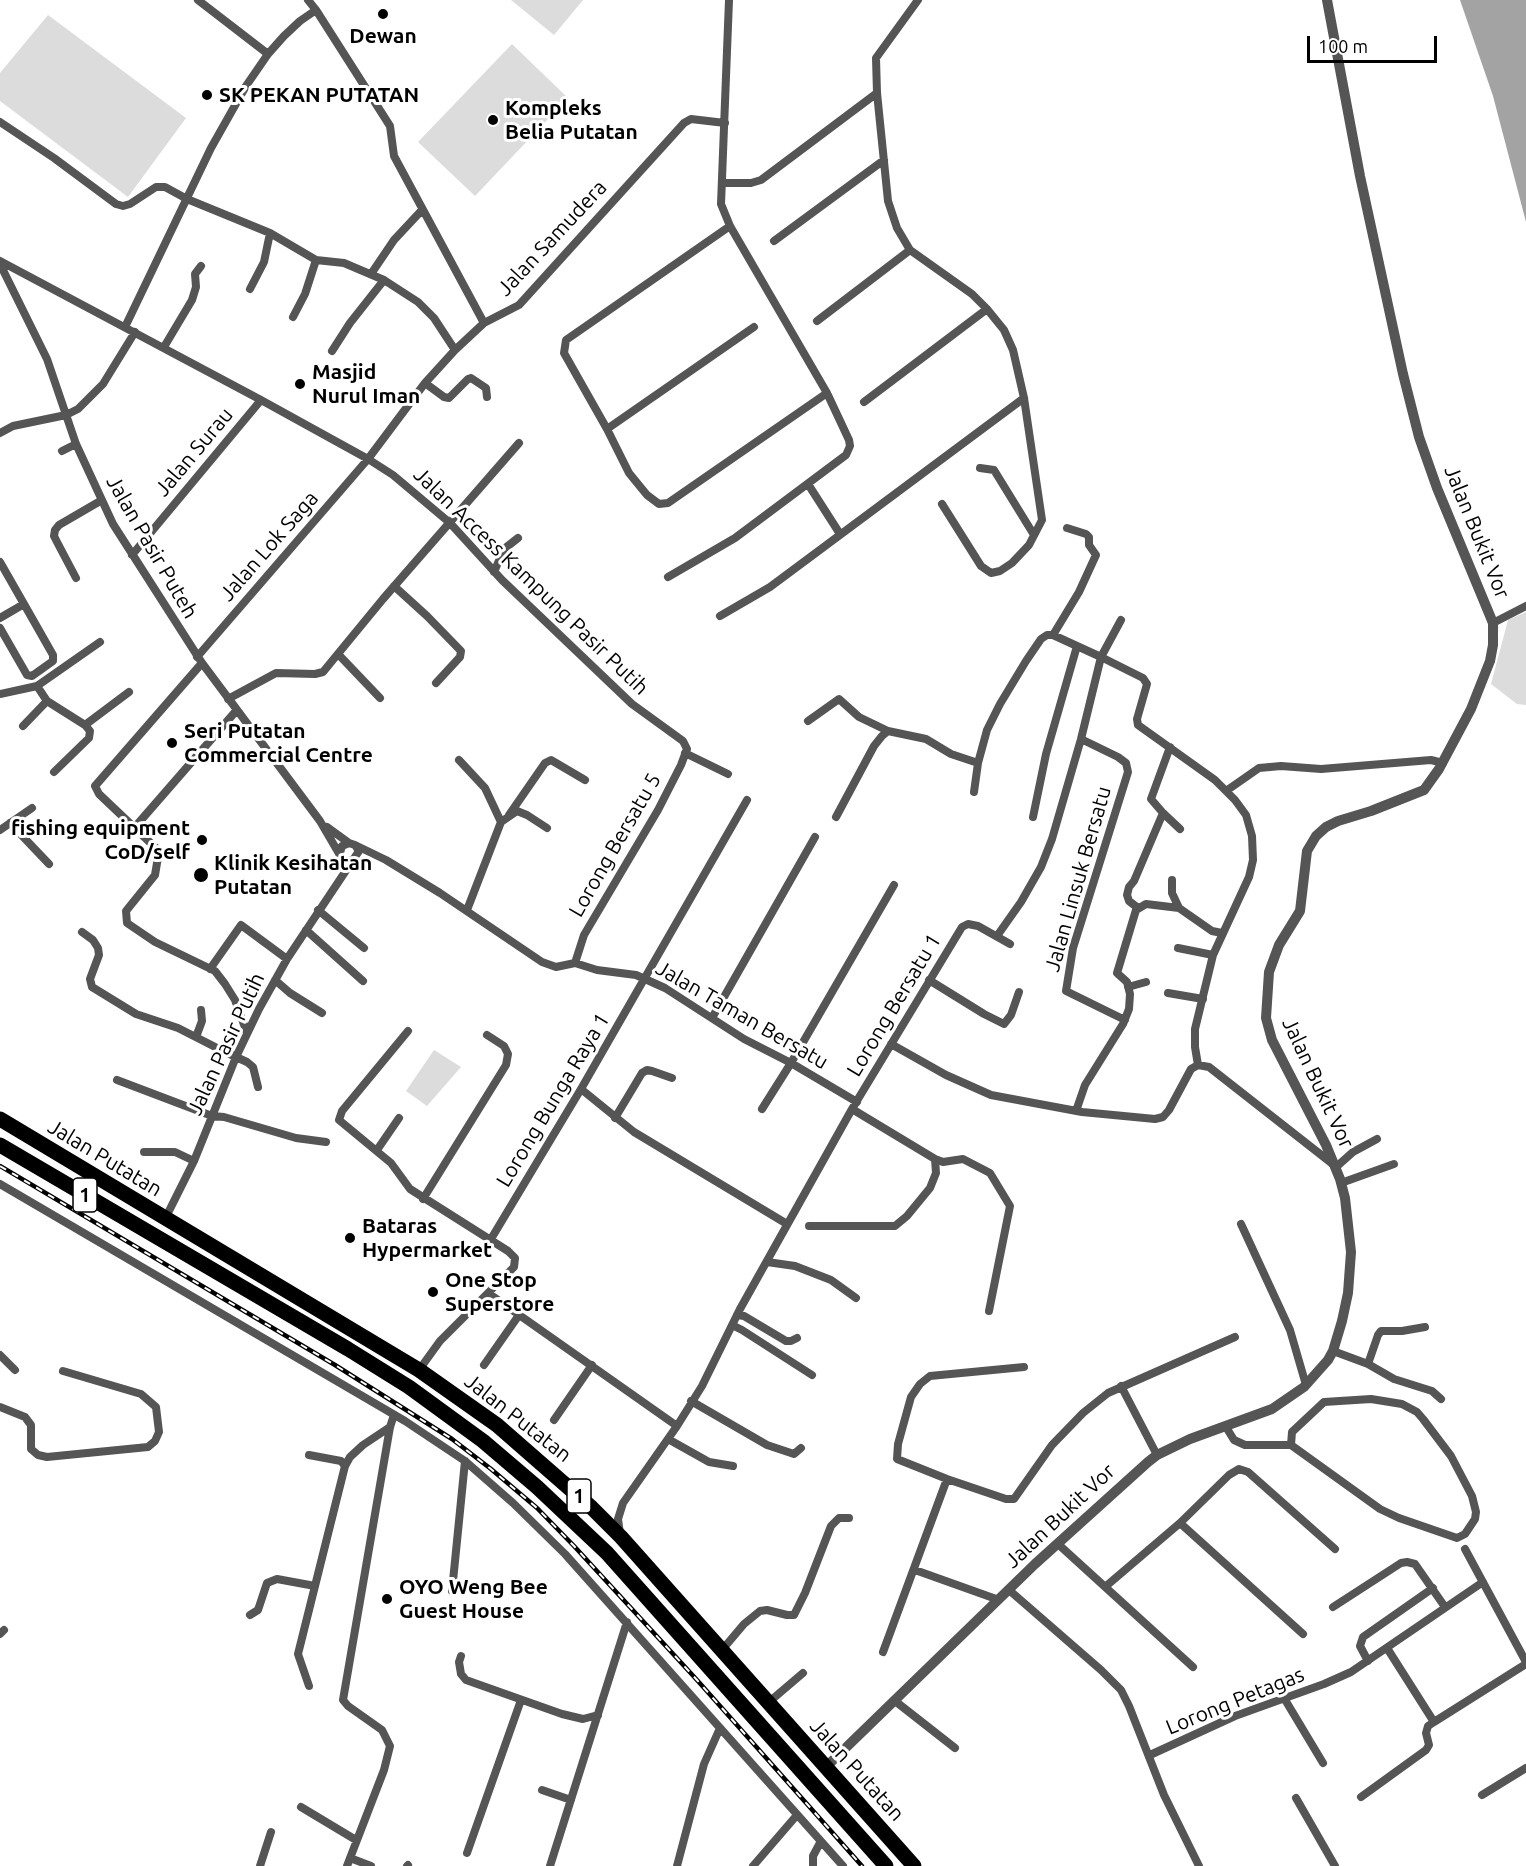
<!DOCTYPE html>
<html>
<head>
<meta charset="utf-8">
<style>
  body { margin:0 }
  #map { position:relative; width:1526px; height:1866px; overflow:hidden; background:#fff; font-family:Ubuntu,sans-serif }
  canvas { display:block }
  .scale { position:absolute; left:1307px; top:36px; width:130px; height:27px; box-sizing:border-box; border:3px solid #000; border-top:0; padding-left:8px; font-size:18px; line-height:21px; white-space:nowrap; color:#000; -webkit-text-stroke:4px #fff; paint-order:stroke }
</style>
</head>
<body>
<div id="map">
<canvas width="1526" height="1866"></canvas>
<div class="scale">100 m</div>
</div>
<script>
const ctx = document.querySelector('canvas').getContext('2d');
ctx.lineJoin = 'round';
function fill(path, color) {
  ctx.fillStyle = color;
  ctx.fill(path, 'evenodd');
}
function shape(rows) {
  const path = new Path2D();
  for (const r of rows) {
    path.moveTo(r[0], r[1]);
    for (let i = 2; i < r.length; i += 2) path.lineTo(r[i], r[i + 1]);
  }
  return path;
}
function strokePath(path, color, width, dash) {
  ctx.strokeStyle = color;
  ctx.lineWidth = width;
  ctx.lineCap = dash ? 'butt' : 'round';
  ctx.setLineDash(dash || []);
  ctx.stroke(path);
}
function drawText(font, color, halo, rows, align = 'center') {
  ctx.font = font + ' Ubuntu,sans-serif';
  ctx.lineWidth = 6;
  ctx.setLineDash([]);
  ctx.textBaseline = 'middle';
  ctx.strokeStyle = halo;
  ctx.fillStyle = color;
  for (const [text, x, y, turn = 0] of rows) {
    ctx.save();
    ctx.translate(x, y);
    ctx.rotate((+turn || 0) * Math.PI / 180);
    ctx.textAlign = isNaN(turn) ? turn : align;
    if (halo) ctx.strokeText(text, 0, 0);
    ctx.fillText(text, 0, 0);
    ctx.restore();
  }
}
fill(shape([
  [511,0,583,0,554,35],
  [48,15,186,118,128,197,0,101,0,73],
  [512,44,568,98,475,196,418,142],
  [1526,612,1526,705,1517,704,1491,684,1508,620],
  [434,1050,461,1067,427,1106,406,1091]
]), '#dcdcdc');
fill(shape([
  [1460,0,1526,0,1526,222,1493,96]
]), '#a3a3a3');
strokePath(shape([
  [198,0,268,54],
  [918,0,876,58,877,93,888,201,897,228,910,250,972,294,987,309,1004,330,1013,350,1024,398,1042,520,1029,545,1012,563,1000,571,991,573,981,566,942,504],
  [316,10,390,126,394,156,484,323],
  [0,122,54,158,116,204,123,206,130,204,156,187,165,187,187,199,270,233,316,260,344,263,384,280,418,302,434,318,455,350],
  [723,183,751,183,761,180,877,93],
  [730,226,566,340,564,353,607,429,629,473,647,495,659,504,668,503,827,393],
  [774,241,884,160],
  [0,261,261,400,368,459,393,475,450,523,502,580,632,704,683,741,687,749,681,765,658,810,584,935,575,963],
  [0,264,47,359,76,444,113,524,202,663,320,821,341,857,346,861,353,860,359,851,355,845,349,843,342,846,340,853],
  [371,274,394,240,422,210],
  [250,289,264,262,270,233],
  [293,317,305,294,316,260],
  [817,321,910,250],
  [125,327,211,148,246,86,268,54,284,36,300,21,316,10,308,0],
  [164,347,192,300,196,287,195,274,201,266],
  [332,351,350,323,384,280],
  [425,383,444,397,449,398,468,379,471,378,486,388,487,397],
  [864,402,987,309],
  [607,429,754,327],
  [0,433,13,426,66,415,78,409,103,384,135,332],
  [62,451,76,444],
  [980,468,994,470,1034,535],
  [808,484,840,534],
  [132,555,261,400],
  [0,562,24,604],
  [494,572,504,549,518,538],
  [668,577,735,538,846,455,850,446,849,440,827,393,730,226,721,204,729,0],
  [76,578,57,542,54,536,55,530,59,525,102,500],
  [394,586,427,616,461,651,460,657,436,683],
  [720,616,770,587,1024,398],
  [0,618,24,604,53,655,53,661,32,676,27,675,0,628],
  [1493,623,1526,606],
  [1053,635,1079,592,1096,555,1089,545,1089,537,1086,534,1067,528],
  [338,654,380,698],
  [197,657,368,459,425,383,455,350,484,323,519,305,684,123,691,119,725,123],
  [202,663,95,786,99,794,159,851,155,875,126,911,127,923,155,942,215,971,225,984,235,1000,247,1033],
  [37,686,47,701,85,725,129,692],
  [0,694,37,686,100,642],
  [228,699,276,673,315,674,323,672,383,599,519,443],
  [808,721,839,699,859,717,888,731,926,739,951,754,978,763],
  [23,726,47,701],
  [1081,739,1118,757,1126,763,1128,772,1073,948,1066,991,1125,1020],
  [1170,747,1151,799,1163,813,1180,829],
  [685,753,728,774],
  [459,760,485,788,501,822],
  [54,772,89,738,90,731,85,725],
  [1226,791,1259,768,1281,766,1321,769,1431,760,1443,763],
  [974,792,978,763,987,730,1000,704,1026,661,1041,639,1047,635,1053,635,1101,657,1143,678,1147,684,1137,719,1138,725,1215,780,1235,800,1246,815,1252,836,1253,860,1249,877,1213,955,1195,1029,1195,1047,1198,1065],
  [509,815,545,763,551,760,585,780],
  [836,817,874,746,882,736,888,731],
  [1033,817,1046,754,1077,646],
  [10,823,49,864],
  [135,827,236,711],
  [327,827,349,843],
  [0,830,32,808],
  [355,845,386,860,440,893,542,962,556,967,575,963,597,970,636,975,645,979,665,988,744,1039,791,1063,857,1102],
  [1172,880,1172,893,1179,908],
  [1138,908,1129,901,1127,895,1129,887,1134,881,1163,813],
  [318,910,364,948],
  [467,910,501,822,517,811,527,815,547,828],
  [306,930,363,981],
  [82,932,93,940,98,948,99,955,90,979,92,987,136,1014,178,1028,223,1051,247,1062,253,1067,258,1087],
  [997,936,1021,902,1041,867,1052,839,1081,739,1101,657,1121,620],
  [1178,948,1213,955],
  [210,969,241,925,287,959],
  [275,980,290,993,322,1013],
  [929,980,984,1014,1004,1024,1011,1015,1019,992],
  [1128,987,1146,982],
  [1168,993,1203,999],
  [712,1018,815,837],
  [408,1031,342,1111,339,1120,391,1163,410,1189,508,1251,515,1258,514,1267,440,1341,419,1370],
  [196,1037,202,1021,201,1010],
  [891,1044,946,1075,991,1095,1082,1112,1155,1119,1163,1117,1169,1110,1191,1069,1198,1065,1209,1067,1334,1165],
  [117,1080,212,1116,224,1117,296,1138,326,1142],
  [581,1089,634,1132,787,1224],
  [762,1109,791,1063,894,885],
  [852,1109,935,1159,943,1162,963,1159,990,1173,1010,1206,989,1311],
  [1076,1111,1085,1085,1123,1024,1129,1009,1130,994,1127,982,1117,973,1136,910,1146,904,1179,908,1212,931,1222,933],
  [615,1118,642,1073,647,1070,652,1071,672,1078],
  [377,1150,399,1118],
  [144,1152,175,1152,194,1161],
  [1335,1168,1353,1152,1377,1139],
  [1341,1183,1394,1164],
  [0,1184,405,1421,465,1461,513,1503,565,1554,843,1866],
  [423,1199,506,1065,508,1054,504,1046,487,1035],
  [165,1219,194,1161,236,1057,259,1009,287,959,353,860],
  [1241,1224,1290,1330,1306,1385],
  [809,1226,895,1226,907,1216,930,1188,936,1173,935,1159],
  [491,1239,581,1089,747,800],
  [767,1262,795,1266,831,1280,856,1298],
  [488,1293,677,1426],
  [737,1315,744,1316,786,1341,791,1341,797,1338],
  [732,1325,742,1330,812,1375],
  [1333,1351,1368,1364,1394,1379,1432,1391,1441,1399],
  [0,1355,15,1370],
  [1368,1364,1378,1335,1381,1331,1402,1331,1425,1327],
  [484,1365,519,1315],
  [1121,1386,1157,1455],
  [691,1401,767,1445,794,1454,801,1448],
  [0,1407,25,1417,31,1425,31,1449,38,1455,47,1457,148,1447,155,1441,159,1432,156,1407,141,1394,63,1371],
  [554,1420,592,1365],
  [1226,1427,1234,1440,1245,1445,1291,1445,1380,1509,1399,1518,1457,1538,1465,1534,1475,1519,1476,1512,1472,1496,1451,1456,1423,1419,1417,1412,1402,1404,1371,1399,1324,1402,1292,1432,1291,1445],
  [668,1439,709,1462,733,1466],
  [309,1455,341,1461,345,1466],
  [947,1479,1006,1499,1014,1499,1052,1445,1083,1413,1108,1393,1235,1337],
  [1180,1523,1303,1634],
  [620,1534,618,1519,623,1503,677,1426,702,1386,740,1309,852,1109,962,927,968,924,978,926,1010,944],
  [1058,1544,1193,1667],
  [1465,1549,1526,1662],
  [915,1570,999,1600],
  [1105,1587,1180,1523,1229,1475,1239,1469,1248,1472,1335,1549],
  [1009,1590,1101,1670,1121,1690,1129,1706,1164,1795,1199,1866],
  [452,1591,465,1461],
  [1333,1607,1401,1563,1407,1562,1415,1564,1445,1607],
  [250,1615,258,1610,267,1583,277,1579,315,1586],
  [0,1634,4,1630],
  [1387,1648,1434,1722,1526,1664],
  [722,1650,744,1624,760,1611,767,1610,787,1615,794,1615,805,1593,831,1526,839,1518,849,1518],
  [883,1652,947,1479,897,1459,898,1444,911,1397,920,1384,930,1376,1024,1367],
  [461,1656,459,1662,461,1674,466,1680,562,1714,583,1719,598,1715],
  [1368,1661,1360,1646,1363,1637,1433,1588],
  [309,1686,298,1654,345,1466,350,1457,363,1445,390,1427],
  [1284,1698,1323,1763],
  [895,1701,955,1748],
  [769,1702,803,1673],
  [1150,1755,1235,1716,1324,1684,1351,1672,1483,1582],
  [542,1790,571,1800],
  [1482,1795,1526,1768],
  [1361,1797,1426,1750,1429,1745,1426,1733,1428,1726,1434,1722],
  [1296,1798,1335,1866],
  [301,1807,356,1840],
  [467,1853,521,1700],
  [350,1858,371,1866],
  [260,1866,271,1832],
  [347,1866,384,1770,390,1746,382,1730,348,1706,343,1700,390,1427,394,1415],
  [407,1866,408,1865],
  [550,1866,627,1622],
  [677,1866,704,1764,720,1728],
  [753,1866,797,1815],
  [813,1866,813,1856,821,1841]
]), '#555', 8);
strokePath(shape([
  [827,1766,1035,1564,1148,1462,1157,1455,1190,1439,1272,1409,1304,1387,1328,1360,1333,1351,1342,1321,1348,1293,1351,1252,1345,1198,1340,1179,1326,1145,1272,1040,1266,1018,1269,972,1279,945,1300,911,1307,851,1316,836,1326,827,1338,821,1371,811,1424,790,1439,769,1471,709,1490,661,1493,645,1493,623,1437,488,1419,437,1403,374,1360,176,1327,0]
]), '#555', 10);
strokePath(shape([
  [0,1119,419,1370,497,1425,592,1508,621,1537,914,1866],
  [0,1145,348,1349,409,1387,483,1441,537,1487,607,1553,886,1866]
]), '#000', 15);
const rail = shape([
  [0,1166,335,1365,452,1439,491,1469,537,1508,574,1546,697,1680,862,1866]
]);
strokePath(rail, '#000', 4.5);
strokePath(rail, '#fff', 2, [7]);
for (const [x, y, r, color] of [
  [383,14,6,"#000"],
  [207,95,6,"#000"],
  [493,120,6,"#000"],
  [300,384,6,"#000"],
  [172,743,6,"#000"],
  [202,840,6,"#000"],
  [201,875,8,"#000"],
  [350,1238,6,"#000"],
  [433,1292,6,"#000"],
  [387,1599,6,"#000"]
]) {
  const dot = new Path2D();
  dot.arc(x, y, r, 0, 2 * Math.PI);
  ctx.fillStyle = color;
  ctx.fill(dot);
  strokePath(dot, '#fff', 2);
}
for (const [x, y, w] of [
  [85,1195,24],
  [579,1496,24]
]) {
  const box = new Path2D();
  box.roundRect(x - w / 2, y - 17, w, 34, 4.5);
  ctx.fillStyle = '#fff';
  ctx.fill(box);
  strokePath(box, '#000', 1.5);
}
drawText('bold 20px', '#000', null, [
  ["1",85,1195],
  ["1",579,1496]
]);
drawText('bold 21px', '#000', '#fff', [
  ["Dewan",383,36,"center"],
  ["SK PEKAN PUTATAN",219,95],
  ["Kompleks",505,108],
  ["Belia Putatan",505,132],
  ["Masjid",312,372],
  ["Nurul Iman",312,396],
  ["Seri Putatan",184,731],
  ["Commercial Centre",184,755],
  ["fishing equipment",190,828,"right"],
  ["CoD/self",190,852,"right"],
  ["Klinik Kesihatan",214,863],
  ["Putatan",214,887],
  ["Bataras",362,1226],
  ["Hypermarket",362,1250],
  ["One Stop",445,1280],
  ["Superstore",445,1304],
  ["OYO Weng Bee",399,1587],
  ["Guest House",399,1611]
], 'left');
drawText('21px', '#000', '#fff', [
  ["Jalan Samudera",552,238,-47],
  ["Jalan Surau",194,452,-50],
  ["Jalan Bukit Vor",1477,532,68],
  ["Jalan Lok Saga",269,546,-49],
  ["Jalan Pasir Puteh",152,547,60],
  ["Jalan Access Kampung Pasir Putih",531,581,44],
  ["Lorong Bersatu 5",615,845,-60],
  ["Jalan Linsuk Bersatu",1078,879,-74],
  ["Lorong Bersatu 1",894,1005,-59],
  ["Jalan Taman Bersatu",742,1015,30],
  ["Jalan Pasir Putih",226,1044,-65],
  ["Jalan Bukit Vor",1318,1083,65],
  ["Lorong Bunga Raya 1",553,1100,-59],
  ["Jalan Putatan",105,1158,31],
  ["Jalan Putatan",518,1418,38],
  ["Jalan Bukit Vor",1060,1516,-43],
  ["Lorong Petagas",1235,1701,-22],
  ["Jalan Putatan",857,1770,48]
]);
</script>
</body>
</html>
